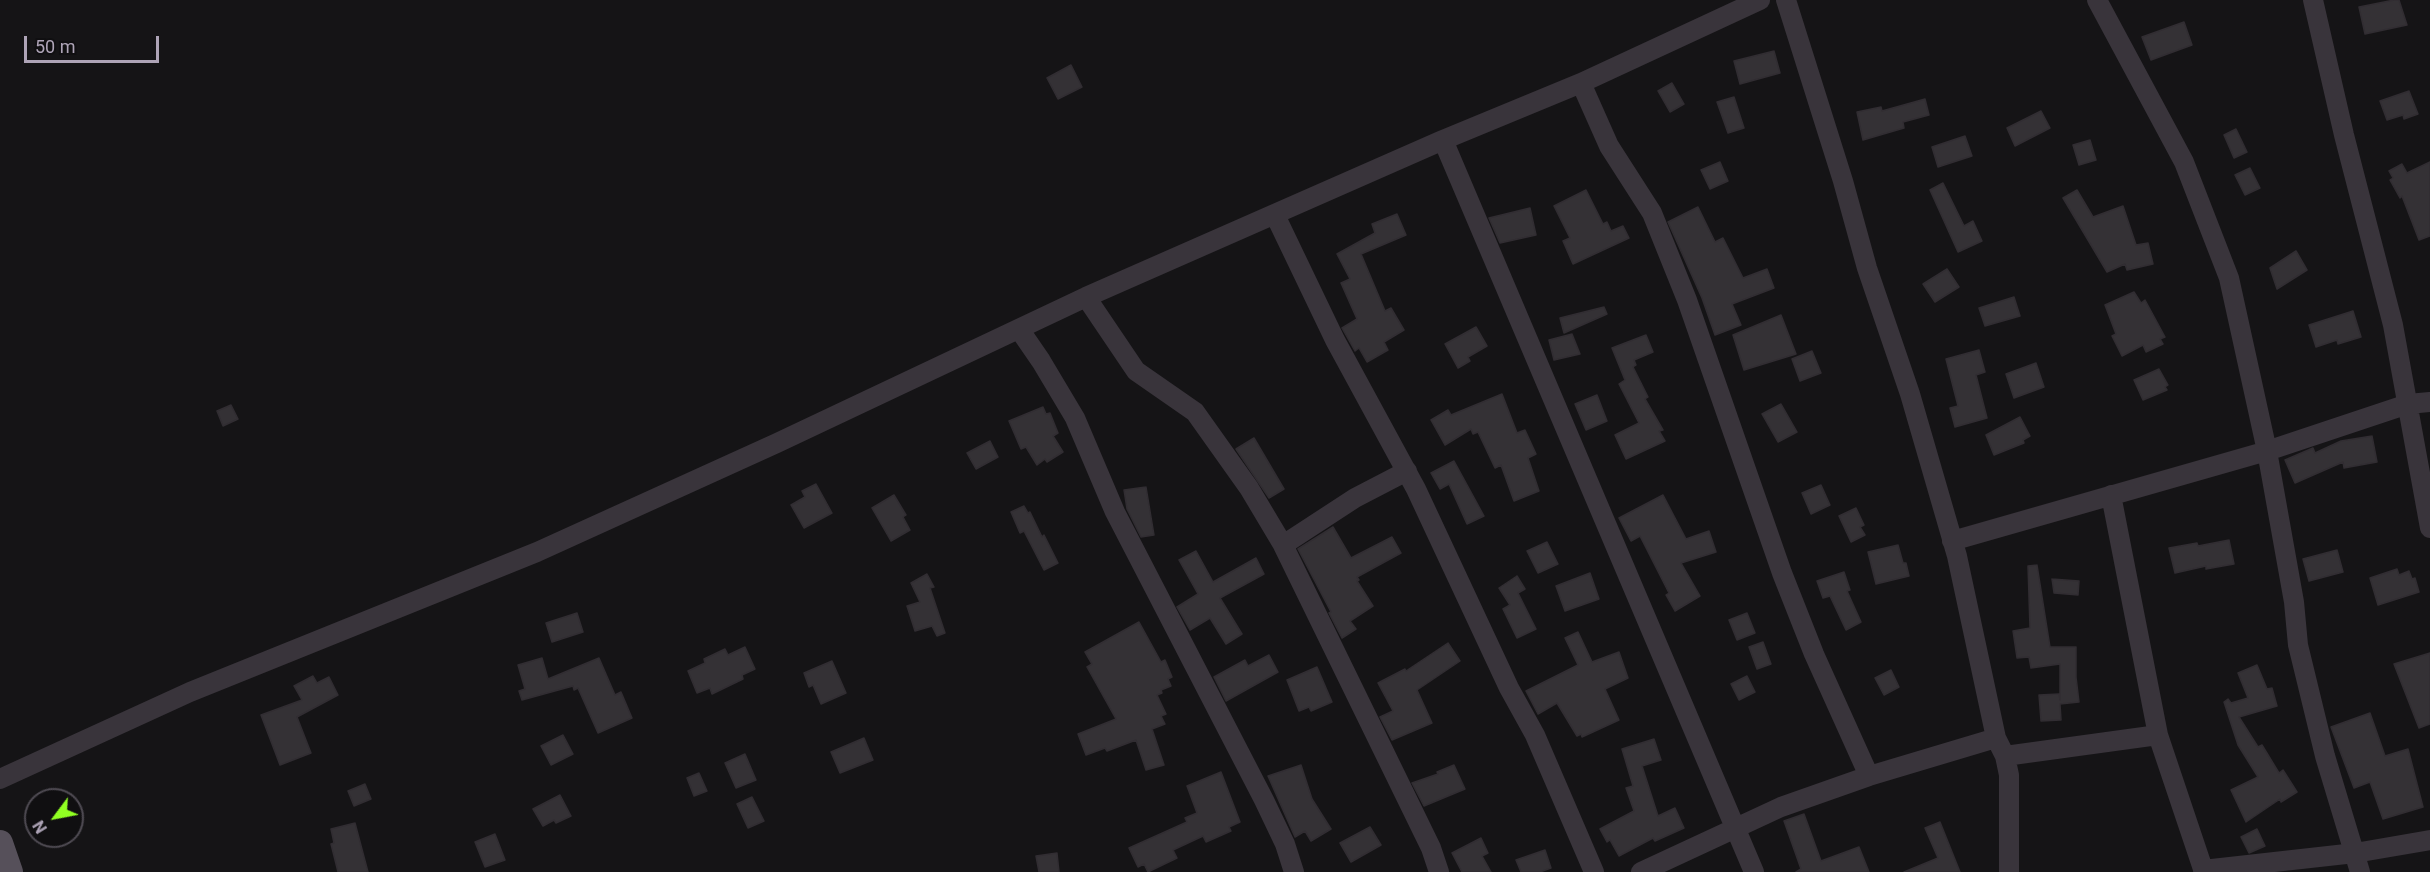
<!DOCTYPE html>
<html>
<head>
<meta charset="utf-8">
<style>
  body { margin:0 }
  #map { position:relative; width:2430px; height:872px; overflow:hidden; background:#151416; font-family:Roboto,sans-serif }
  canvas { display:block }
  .north { position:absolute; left:24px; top:788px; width:60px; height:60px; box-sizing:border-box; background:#100f11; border:2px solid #4f4b53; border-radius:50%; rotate:238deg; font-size:16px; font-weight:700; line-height:24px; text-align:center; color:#aea4b7 }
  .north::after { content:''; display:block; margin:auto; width:21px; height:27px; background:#90ff22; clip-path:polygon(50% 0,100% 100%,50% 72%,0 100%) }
  .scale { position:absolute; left:24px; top:36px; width:135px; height:27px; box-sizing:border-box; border:3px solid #aea4b7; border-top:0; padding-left:8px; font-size:18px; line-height:21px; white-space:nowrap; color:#aea4b7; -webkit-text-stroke:4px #100f11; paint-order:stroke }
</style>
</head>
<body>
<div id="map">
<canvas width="2430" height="872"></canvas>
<div class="north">N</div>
<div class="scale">50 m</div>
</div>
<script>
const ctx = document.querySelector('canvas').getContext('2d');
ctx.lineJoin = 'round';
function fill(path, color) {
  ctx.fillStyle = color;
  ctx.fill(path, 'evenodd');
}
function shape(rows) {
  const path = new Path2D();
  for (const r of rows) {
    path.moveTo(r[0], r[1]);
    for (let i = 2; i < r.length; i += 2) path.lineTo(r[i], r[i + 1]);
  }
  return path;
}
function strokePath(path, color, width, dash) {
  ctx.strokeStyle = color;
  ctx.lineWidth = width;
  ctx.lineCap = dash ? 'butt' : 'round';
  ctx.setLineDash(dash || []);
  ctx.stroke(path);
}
const building = shape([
  [2394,0,2399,0,2407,25,2365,34,2359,7,2394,0],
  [2184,22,2192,45,2151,60,2142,37,2184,22],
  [1774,51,1780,73,1740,84,1734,61,1774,51],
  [1071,65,1082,87,1058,99,1047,78,1071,65],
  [1672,83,1684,104,1670,112,1658,91,1672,83],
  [2409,91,2418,114,2404,119,2403,115,2387,120,2380,101,2409,91],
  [1734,97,1744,128,1728,133,1717,102,1734,97],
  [1925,99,1929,115,1903,122,1904,128,1863,140,1857,112,1881,107,1882,111,1925,99],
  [2041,111,2050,128,2015,146,2007,128,2041,111],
  [2236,129,2247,152,2234,158,2224,135,2236,129],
  [1965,136,1972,156,1938,167,1932,147,1965,136],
  [2090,140,2096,160,2079,165,2073,145,2090,140],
  [1720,162,1728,181,1710,189,1701,170,1720,162],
  [2430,162,2430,236,2419,240,2402,196,2400,198,2390,180,2393,178,2389,171,2402,164,2407,173,2430,162],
  [2250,168,2260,188,2245,195,2235,175,2250,168],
  [1943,183,1964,226,1973,221,1982,241,1958,252,1930,190,1943,183],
  [1586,190,1603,224,1607,222,1611,231,1623,226,1629,238,1573,264,1563,241,1570,238,1554,206,1586,190],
  [2077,190,2093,217,2123,206,2136,245,2148,243,2153,264,2127,270,2125,264,2107,272,2063,198,2077,190],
  [1698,207,1715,242,1723,238,1743,278,1767,269,1774,288,1732,304,1741,325,1715,335,1702,298,1668,222,1698,207],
  [1530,208,1536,235,1500,243,1489,218,1530,208],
  [1397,214,1406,235,1361,254,1385,311,1391,308,1404,330,1384,342,1388,350,1367,362,1359,348,1355,351,1342,328,1357,319,1341,283,1350,279,1337,254,1375,233,1372,224,1397,214],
  [2296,251,2307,270,2277,289,2270,268,2296,251],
  [1947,269,1959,287,1935,302,1923,284,1947,269],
  [2134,292,2141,303,2145,300,2165,337,2160,339,2163,344,2146,352,2143,345,2122,356,2112,336,2116,334,2105,305,2134,292],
  [2014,297,2020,316,1985,326,1979,308,2014,297],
  [1604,307,1607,314,1564,333,1560,318,1604,307],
  [2353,311,2361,337,2338,344,2337,340,2316,347,2309,325,2353,311],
  [1781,315,1796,354,1744,370,1733,335,1781,315],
  [1476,327,1487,346,1468,357,1470,361,1458,368,1445,344,1476,327],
  [1572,334,1580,354,1554,360,1549,340,1572,334],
  [1646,335,1653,352,1634,360,1636,365,1633,367,1648,397,1645,399,1663,430,1659,431,1665,441,1626,459,1615,435,1639,423,1619,384,1625,380,1612,348,1646,335],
  [1979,350,1985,372,1976,375,1987,418,1955,427,1950,408,1958,406,1946,359,1979,350],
  [1812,351,1821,373,1800,381,1792,359,1812,351],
  [2036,363,2044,387,2014,398,2006,374,2036,363],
  [2159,369,2168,385,2165,387,2167,390,2143,400,2134,380,2159,369],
  [1502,394,1517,433,1525,430,1536,454,1528,458,1539,491,1514,501,1501,465,1495,468,1478,432,1473,434,1471,429,1445,445,1431,420,1448,410,1451,415,1502,394],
  [1597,395,1607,421,1586,430,1575,404,1597,395],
  [1781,404,1797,432,1778,442,1762,414,1781,404],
  [231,405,238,419,223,426,217,411,231,405],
  [1043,407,1046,414,1050,413,1058,433,1053,436,1063,452,1047,462,1045,459,1037,465,1026,447,1021,449,1009,421,1043,407],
  [2020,417,2030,436,2023,440,2024,443,1994,455,1986,435,2020,417],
  [2372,436,2377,462,2344,468,2343,462,2295,483,2285,460,2313,448,2315,453,2341,441,2372,436],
  [1254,438,1284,489,1269,498,1236,449,1254,438],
  [990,441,998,457,976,469,967,453,990,441],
  [1454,461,1484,516,1467,524,1449,484,1440,489,1431,473,1454,461],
  [816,484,832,513,804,528,791,505,805,497,802,491,816,484],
  [1821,485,1830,505,1811,514,1802,493,1821,485],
  [1146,487,1154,535,1141,537,1127,509,1124,490,1146,487],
  [894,495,906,515,903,517,910,530,891,541,872,508,894,495],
  [1663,495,1686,539,1709,531,1716,552,1681,563,1700,596,1675,611,1666,595,1669,593,1640,536,1631,541,1619,518,1663,495],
  [1024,506,1028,513,1030,512,1042,537,1044,535,1058,563,1044,570,1024,531,1020,533,1011,512,1024,506],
  [1856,508,1864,525,1860,527,1865,535,1851,542,1839,516,1856,508],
  [1333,527,1351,558,1392,537,1401,553,1357,577,1359,580,1357,581,1373,606,1350,621,1356,629,1342,638,1329,613,1331,612,1298,549,1333,527],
  [2229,540,2234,564,2206,569,2206,566,2175,573,2169,548,2197,543,2198,546,2229,540],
  [1547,542,1558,564,1538,573,1527,551,1547,542],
  [1898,545,1903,563,1906,563,1909,576,1876,584,1868,552,1898,545],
  [2337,550,2343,572,2309,581,2303,559,2337,550],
  [1196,551,1213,582,1256,558,1264,574,1220,598,1242,634,1226,644,1210,618,1190,630,1177,607,1198,594,1179,560,1196,551],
  [2037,565,2050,647,2076,647,2076,677,2079,702,2060,704,2061,720,2041,721,2039,695,2059,694,2060,700,2060,664,2031,668,2029,657,2017,658,2013,631,2030,628,2028,566,2037,565],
  [2397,569,2399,575,2409,571,2412,579,2415,578,2419,592,2378,605,2370,578,2397,569],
  [1844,572,1850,590,1847,591,1861,622,1846,630,1830,596,1823,598,1817,581,1844,572],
  [1590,573,1599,599,1565,611,1556,586,1590,573],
  [927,574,934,587,930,588,945,633,937,636,932,626,915,631,907,606,920,602,911,583,927,574],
  [1517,576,1525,589,1518,593,1536,629,1517,638,1503,609,1510,605,1499,588,1517,576],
  [2052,579,2079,581,2078,595,2054,593,2052,579],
  [577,613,583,632,552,642,546,623,577,613],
  [1747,613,1755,633,1737,640,1729,620,1747,613],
  [1139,622,1161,662,1165,660,1172,677,1168,679,1171,686,1161,690,1162,693,1157,695,1166,714,1161,716,1165,724,1152,729,1164,765,1146,770,1136,740,1107,751,1105,748,1086,755,1078,734,1116,719,1087,667,1092,664,1085,652,1139,622],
  [1578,632,1592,662,1619,652,1628,678,1605,689,1619,720,1582,737,1581,734,1577,736,1557,703,1538,714,1526,691,1578,665,1565,638,1578,632],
  [1763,642,1771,664,1757,669,1749,647,1763,642],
  [1448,643,1460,661,1417,690,1432,723,1392,740,1380,717,1393,711,1378,683,1405,669,1406,671,1448,643],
  [745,647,755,669,742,675,743,679,712,694,710,688,697,693,688,671,705,663,704,659,725,649,728,655,745,647],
  [2430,653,2430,724,2419,728,2394,664,2430,653],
  [1269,655,1278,672,1226,701,1214,677,1245,660,1248,666,1269,655],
  [542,658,548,679,599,658,615,695,621,692,632,718,598,733,578,688,574,690,573,686,522,700,519,691,525,689,518,665,542,658],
  [832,661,846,693,821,704,813,685,809,687,804,673,832,661],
  [2257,665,2267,689,2272,688,2277,706,2239,717,2258,747,2262,745,2279,773,2283,770,2297,792,2281,802,2280,799,2246,822,2231,790,2258,777,2238,745,2224,702,2228,699,2231,703,2248,698,2238,673,2257,665],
  [1317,667,1332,702,1311,711,1309,707,1299,711,1287,680,1317,667],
  [1891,670,1899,687,1884,695,1875,678,1891,670],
  [313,676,317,683,329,677,338,695,297,717,311,753,280,765,261,715,302,700,294,686,313,676],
  [1747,676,1755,692,1739,700,1731,684,1747,676],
  [2370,713,2385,756,2408,749,2423,807,2383,819,2370,782,2354,788,2331,727,2370,713],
  [563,735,573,754,551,765,541,746,563,735],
  [864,738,873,760,840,773,831,752,864,738],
  [1654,739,1661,760,1642,766,1658,816,1675,808,1684,828,1655,841,1653,838,1619,856,1610,840,1607,842,1600,829,1634,811,1626,788,1633,786,1622,749,1654,739],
  [745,754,756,780,736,788,725,763,745,754],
  [1301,765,1312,799,1331,829,1311,841,1305,831,1295,837,1268,776,1301,765],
  [1454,765,1465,789,1424,806,1412,783,1438,774,1437,772,1454,765],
  [1221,772,1240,822,1229,827,1231,831,1206,842,1203,836,1173,850,1177,858,1148,872,1144,864,1138,867,1129,848,1187,822,1185,818,1197,813,1187,786,1221,772],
  [699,773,707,791,694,796,687,778,699,773],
  [365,784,371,799,354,806,348,791,365,784],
  [560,795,571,816,556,823,554,820,543,826,533,809,560,795],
  [752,797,764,821,748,828,737,804,752,797],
  [1804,814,1821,861,1859,847,1869,872,1796,872,1801,869,1784,821,1804,814],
  [1940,822,1960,872,1904,872,1938,858,1925,828,1940,822],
  [355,823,368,872,338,872,331,844,334,843,331,829,355,823],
  [1370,827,1381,845,1351,862,1340,843,1370,827],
  [2257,829,2265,846,2249,853,2241,837,2257,829],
  [495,834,505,860,485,867,475,842,495,834],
  [1481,838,1488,853,1482,856,1491,872,1462,872,1452,853,1481,838],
  [1545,850,1551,868,1540,872,1521,872,1516,860,1545,850],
  [1057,853,1059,872,1039,872,1036,856,1057,853]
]);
fill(building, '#343135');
strokePath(building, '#312d32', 1.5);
strokePath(shape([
  [1786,0,1843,181,1867,268,1910,394,1957,556,1996,738,2005,756,2009,775,2009,872],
  [2097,0,2184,162,2229,278,2267,451,2294,602,2298,645,2325,756,2360,872],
  [2313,0,2344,135,2393,325,2430,528],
  [1581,83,1609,146,1652,213,1687,300,1782,573,1814,654,1869,776],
  [1443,140,1754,872],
  [1275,215,1335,340,1416,489,1509,688,1535,735,1594,872],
  [1086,297,1136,371,1195,412,1249,488,1283,545,1431,848,1439,872],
  [1019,329,1041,361,1075,418,1115,512,1264,800,1285,844,1294,872],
  [2111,495,2158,735,2204,872],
  [1952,541,2267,451,2408,404,2430,402],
  [1283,545,1355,498,1407,471],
  [2005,756,2158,735],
  [0,779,190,692,537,552,777,443,1086,297,1443,140,1581,83,1760,0],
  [2203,870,2355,853,2430,840],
  [1641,872,1781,807,1869,776,1996,738]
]), '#39343b', 20);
strokePath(shape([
  [0,843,10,872]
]), '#56505a', 26);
</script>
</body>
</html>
